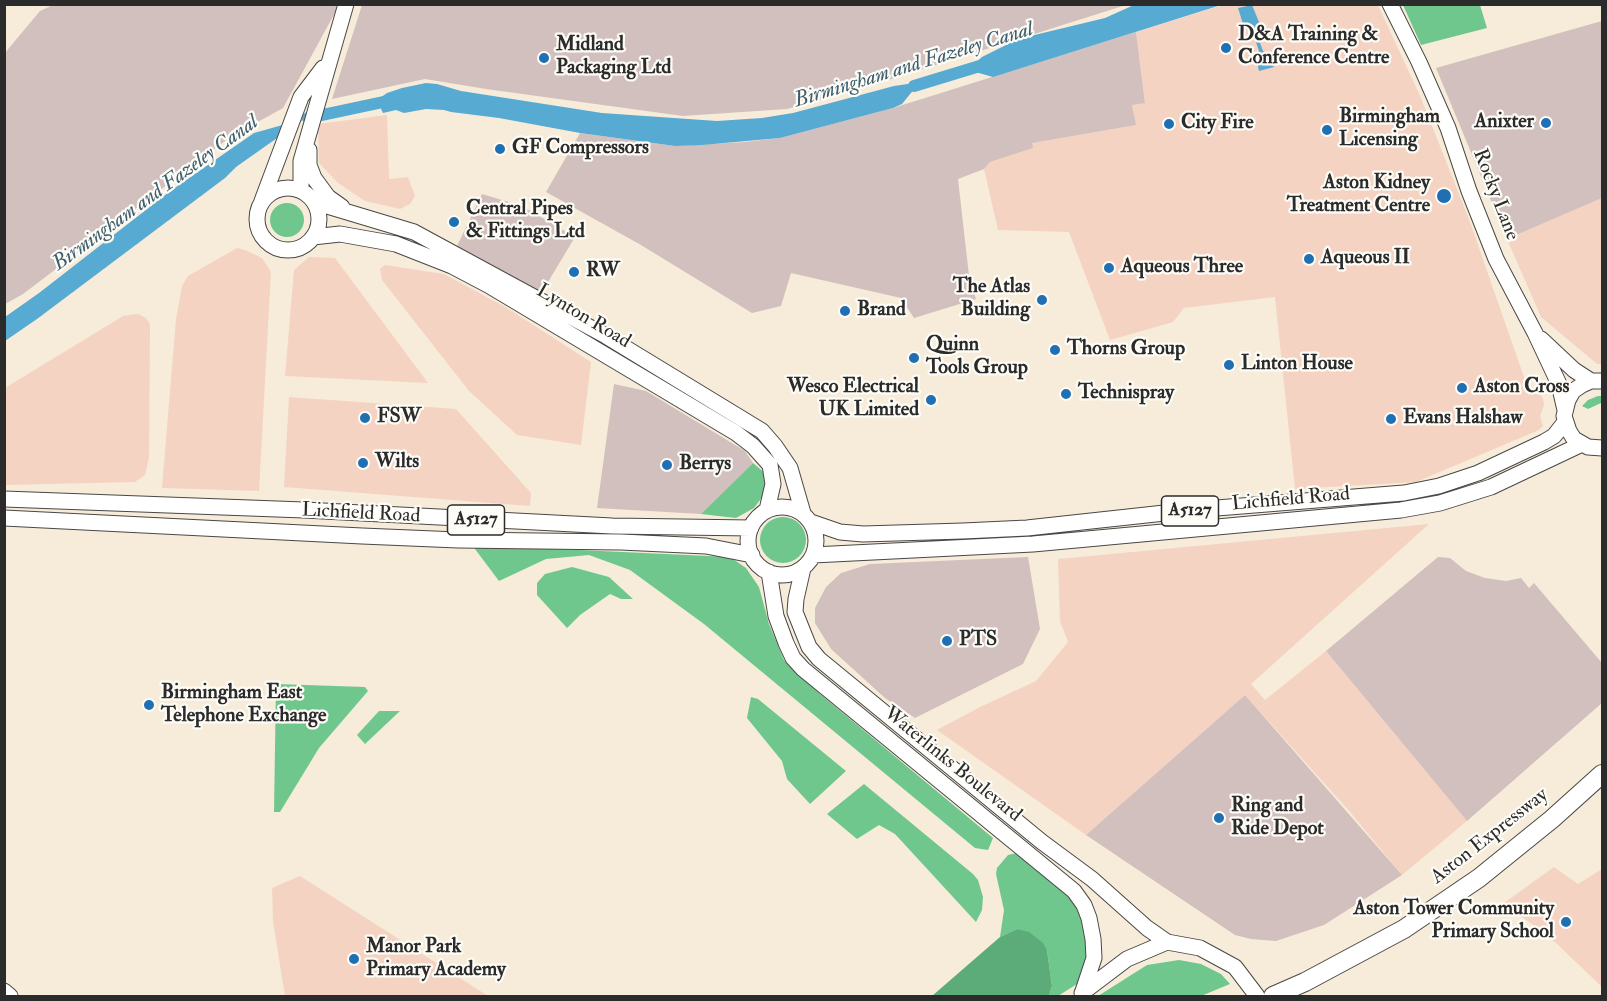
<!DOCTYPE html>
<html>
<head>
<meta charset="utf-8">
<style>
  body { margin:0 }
  #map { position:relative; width:1607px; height:1001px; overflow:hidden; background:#f6ecd9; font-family:"IM FELL Double Pica",serif }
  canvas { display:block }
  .frame { position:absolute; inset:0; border:6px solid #2b2b2b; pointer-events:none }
</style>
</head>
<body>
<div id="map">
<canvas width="1607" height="1001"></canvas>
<div class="frame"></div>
</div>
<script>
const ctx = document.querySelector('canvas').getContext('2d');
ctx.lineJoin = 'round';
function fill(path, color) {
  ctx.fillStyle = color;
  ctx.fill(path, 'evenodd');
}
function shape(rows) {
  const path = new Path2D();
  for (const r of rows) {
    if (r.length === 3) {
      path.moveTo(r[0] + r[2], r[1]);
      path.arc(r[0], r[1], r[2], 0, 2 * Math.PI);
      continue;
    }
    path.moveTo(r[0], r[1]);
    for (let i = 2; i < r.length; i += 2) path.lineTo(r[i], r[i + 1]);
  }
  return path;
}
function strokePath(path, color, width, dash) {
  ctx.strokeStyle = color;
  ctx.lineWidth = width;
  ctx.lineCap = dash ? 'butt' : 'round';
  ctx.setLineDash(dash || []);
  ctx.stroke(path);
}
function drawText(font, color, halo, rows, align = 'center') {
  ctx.font = font + ' "IM FELL Double Pica",serif';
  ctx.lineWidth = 4.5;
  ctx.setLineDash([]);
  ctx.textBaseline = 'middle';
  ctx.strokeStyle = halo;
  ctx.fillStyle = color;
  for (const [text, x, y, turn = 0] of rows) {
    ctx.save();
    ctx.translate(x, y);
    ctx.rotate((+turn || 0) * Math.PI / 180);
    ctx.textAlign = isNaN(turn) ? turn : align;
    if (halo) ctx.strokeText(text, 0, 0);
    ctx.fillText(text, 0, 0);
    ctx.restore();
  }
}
fill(shape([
  [1223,5,1378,5,1421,98,1470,222,1525,380,1531,393,1541,395,1543,399,1544,405,1540,416,1543,426,1539,430,1416,482,1295,489,1275,297,1184,308,1173,322,1110,340,1069,232,998,230,984,169,990,162,1032,148,1031,143,1135,125,1132,105,1145,102,1136,32],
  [387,115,389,179,408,177,415,196,410,204,400,209,365,201,338,183,319,163,318,124],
  [1602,198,1602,364,1597,364,1541,317,1507,239],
  [237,248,245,250,262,258,271,272,259,491,162,488,176,319,182,286,188,276],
  [309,257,335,258,428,383,285,376,294,270],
  [385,265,444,274,507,308,591,362,581,445,517,435,469,391,382,280,380,269],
  [138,314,146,318,150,324,149,457,145,475,135,482,5,485,5,388,123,316],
  [289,397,456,409,531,493,530,506,284,487],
  [1429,524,1251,684,1265,700,1326,651,1467,821,1402,875,1350,812,1245,695,1086,835,937,730,980,707,1036,681,1068,642,1060,621,1058,559],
  [1554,867,1578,884,1602,869,1602,987,1555,942,1504,903],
  [300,876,488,996,285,996,273,922,272,888]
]), '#f5d3c2');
fill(shape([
  [335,4,337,9,283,108,229,138,23,294,5,304,4,54,40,11,53,5],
  [362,5,1126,5,879,83,787,109,683,116,486,89,425,79,332,99],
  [1602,21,1602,198,1507,239,1436,68],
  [1136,32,1145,103,1132,105,1136,125,1032,143,1033,148,990,162,984,169,958,179,969,276,976,299,914,318,901,298,791,273,781,306,752,313,641,245,546,192,580,133,675,146,745,142,780,138,893,108],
  [482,194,522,206,575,237,542,292,457,246],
  [614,384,646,391,745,451,753,463,701,514,597,508],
  [1028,557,1040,629,1023,664,915,718,885,698,831,649,815,623,815,608,826,587,841,573,870,564],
  [1438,557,1450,558,1466,571,1485,578,1506,581,1521,578,1529,588,1534,583,1602,663,1602,703,1467,821,1326,651],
  [1245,695,1402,875,1324,925,1276,941,1251,939,1235,935,1086,835]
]), '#d1c0bd');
fill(shape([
  [1403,5,1480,5,1487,28,1421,45],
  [287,220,17],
  [1598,396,1602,396,1601,403,1588,409,1582,406,1588,400],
  [753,463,766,474,763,496,754,508,736,518,701,514],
  [783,540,23],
  [472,545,730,557,746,568,759,587,769,624,784,660,820,694,993,838,988,850,975,848,704,624,630,570,589,555,546,559,499,581],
  [572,567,609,577,633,599,621,599,610,594,580,615,567,628,537,595,537,583,545,574],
  [276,684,365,687,368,691,319,748,280,812,274,812],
  [751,697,758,699,846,771,810,804,787,779,782,761,747,718],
  [379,711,400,711,365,744,357,735],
  [864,784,973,874,978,880,983,897,982,910,976,922,895,834,879,825,857,839,827,814],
  [1017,853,1071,898,1082,917,1088,954,1077,984,1058,996,1049,996,1052,986,1047,950,1017,929,1000,937,1004,910,996,874,997,868,1008,855],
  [1179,960,1201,964,1221,974,1230,984,1201,996,1098,996,1147,965]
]), '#6fc78d');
fill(shape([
  [1017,929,1029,932,1043,943,1047,950,1052,986,1049,996,932,996,1000,937]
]), '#5bac78');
fill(shape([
  [1134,5,1221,5,993,77,968,70,982,57,1018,39,1105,18],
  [1252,5,1259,22,1255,29,1263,51,1270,54,1274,67,1259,71,1256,58,1259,51,1253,33,1244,27,1238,8],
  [928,81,915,88,902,104,893,108,780,138,702,145,675,146,580,133,499,118,451,112,444,110,426,109,404,113,396,110,383,113,381,109,383,105,373,103,387,93,402,88,426,83,437,84,461,91,602,113,717,121,762,118,793,113,894,86],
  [304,119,236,167,225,178,37,319,5,341,5,317,39,293,169,192,254,133]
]), '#57aad2');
strokePath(shape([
  [4,6,6,4]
]), '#57aad2', 3);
strokePath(shape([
  [914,86,983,65],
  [308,118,388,101]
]), '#57aad2', 12);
const major = shape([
  [1390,4,1419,62,1448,128,1469,191,1496,259,1535,333,1559,384,1565,410],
  [309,150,309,165,314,178,328,197,342,207],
  [288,219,31],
  [301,191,301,161,346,4],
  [262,201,301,97,323,68],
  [314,202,414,232,606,336,762,431,775,446,790,468,803,513],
  [313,237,340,234,396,244,452,266,488,285,736,433,753,446,770,465,773,484,767,510],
  [1541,339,1574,370,1591,381],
  [1602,381,1591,381,1582,385,1573,391,1568,400,1564,416,1569,431,1574,439,1588,447,1602,448],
  [4,499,304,510,612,526,751,528],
  [782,541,34],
  [4,518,362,536,458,540,621,542,706,546,752,555],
  [811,522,840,532,863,534,963,531,1027,528,1192,510,1404,493,1439,486,1478,473,1544,442,1554,436,1565,422],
  [813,555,1033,544,1401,510,1440,503,1491,487,1582,444],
  [803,568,796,599,795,612,809,647,819,659,1042,842,1092,879,1147,928,1167,942],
  [769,572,776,616,786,643,793,658,803,669,1074,891,1084,905,1089,918,1093,939,1094,958,1083,991],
  [4,991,10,996],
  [1082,993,1127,959,1167,942,1200,948,1235,967,1257,996]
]);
const highway = shape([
  [1273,996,1305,982,1404,929,1479,878,1552,819,1602,774]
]);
strokePath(major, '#494845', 17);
strokePath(highway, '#494845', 20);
strokePath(major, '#fff', 15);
strokePath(highway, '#fff', 18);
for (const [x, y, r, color] of [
  [1226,48,6,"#1f6fb2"],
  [544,58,6,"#1f6fb2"],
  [1546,123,6,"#1f6fb2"],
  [1169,124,6,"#1f6fb2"],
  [1327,130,6,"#1f6fb2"],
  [500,149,6,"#1f6fb2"],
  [1444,196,8,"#1f6fb2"],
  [454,222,6,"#1f6fb2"],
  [1309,259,6,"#1f6fb2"],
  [1109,268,6,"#1f6fb2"],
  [574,272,6,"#1f6fb2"],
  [1042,300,6,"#1f6fb2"],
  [845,311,6,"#1f6fb2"],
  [1055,350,6,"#1f6fb2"],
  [914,358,6,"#1f6fb2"],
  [1229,365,6,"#1f6fb2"],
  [1462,388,6,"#1f6fb2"],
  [1066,394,6,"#1f6fb2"],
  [931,400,6,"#1f6fb2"],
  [365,418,6,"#1f6fb2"],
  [1391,419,6,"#1f6fb2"],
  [363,463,6,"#1f6fb2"],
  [667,465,6,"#1f6fb2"],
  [947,641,6,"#1f6fb2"],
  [149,705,6,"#1f6fb2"],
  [1219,818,6,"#1f6fb2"],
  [1566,922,6,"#1f6fb2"],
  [354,959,6,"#1f6fb2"]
]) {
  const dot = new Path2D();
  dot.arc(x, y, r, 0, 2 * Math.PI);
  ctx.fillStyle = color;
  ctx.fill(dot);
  strokePath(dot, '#fdfcf7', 2);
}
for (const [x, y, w] of [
  [1190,511,57],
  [476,520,57]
]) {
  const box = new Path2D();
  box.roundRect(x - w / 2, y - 15, w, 30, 4.5);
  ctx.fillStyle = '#fdfcf7';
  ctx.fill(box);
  strokePath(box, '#2b2b2b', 1.5);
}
drawText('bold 18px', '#2b2b2b', null, [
  ["A5127",1190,511],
  ["A5127",476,520]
]);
drawText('bold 20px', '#2b2b2b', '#fdfcf7', [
  ["D&A Training &",1238,36],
  ["Conference Centre",1238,59],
  ["Midland",556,46],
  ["Packaging Ltd",556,69],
  ["Birmingham",1339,118],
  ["Licensing",1339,141],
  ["Anixter",1534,123,"right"],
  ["City Fire",1181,124],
  ["GF Compressors",512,149],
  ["Aston Kidney",1430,184,"right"],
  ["Treatment Centre",1430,207,"right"],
  ["Central Pipes",466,210],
  ["& Fittings Ltd",466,233],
  ["Aqueous II",1321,259],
  ["Aqueous Three",1121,268],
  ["RW",586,272],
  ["The Atlas",1030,288,"right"],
  ["Building",1030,311,"right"],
  ["Brand",857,311],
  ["Quinn",926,346],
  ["Tools Group",926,369],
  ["Thorns Group",1067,350],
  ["Linton House",1241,365],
  ["Wesco Electrical",919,388,"right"],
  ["UK Limited",919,411,"right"],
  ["Aston Cross",1474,388],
  ["Technispray",1078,394],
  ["FSW",377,418],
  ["Evans Halshaw",1403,419],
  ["Wilts",375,463],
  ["Berrys",679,465],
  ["PTS",959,641],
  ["Birmingham East",161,694],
  ["Telephone Exchange",161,717],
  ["Ring and",1231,807],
  ["Ride Depot",1231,830],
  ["Aston Tower Community",1554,910,"right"],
  ["Primary School",1554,933,"right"],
  ["Manor Park",366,948],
  ["Primary Academy",366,971]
], 'left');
drawText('20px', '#2b2b2b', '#fdfcf7', [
  ["Rocky Lane",1495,195,69],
  ["Lynton Road",583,317,31],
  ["Lichfield Road",1291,500,-5],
  ["Lichfield Road",361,514,3],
  ["Waterlinks Boulevard",952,765,39],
  ["Aston Expressway",1490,837,-38]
]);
drawText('italic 21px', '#3d5e6e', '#fdfcf7', [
  ["Birmingham and Fazeley Canal",914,66,-17],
  ["Birmingham and Fazeley Canal",156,194,-36]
]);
</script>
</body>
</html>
